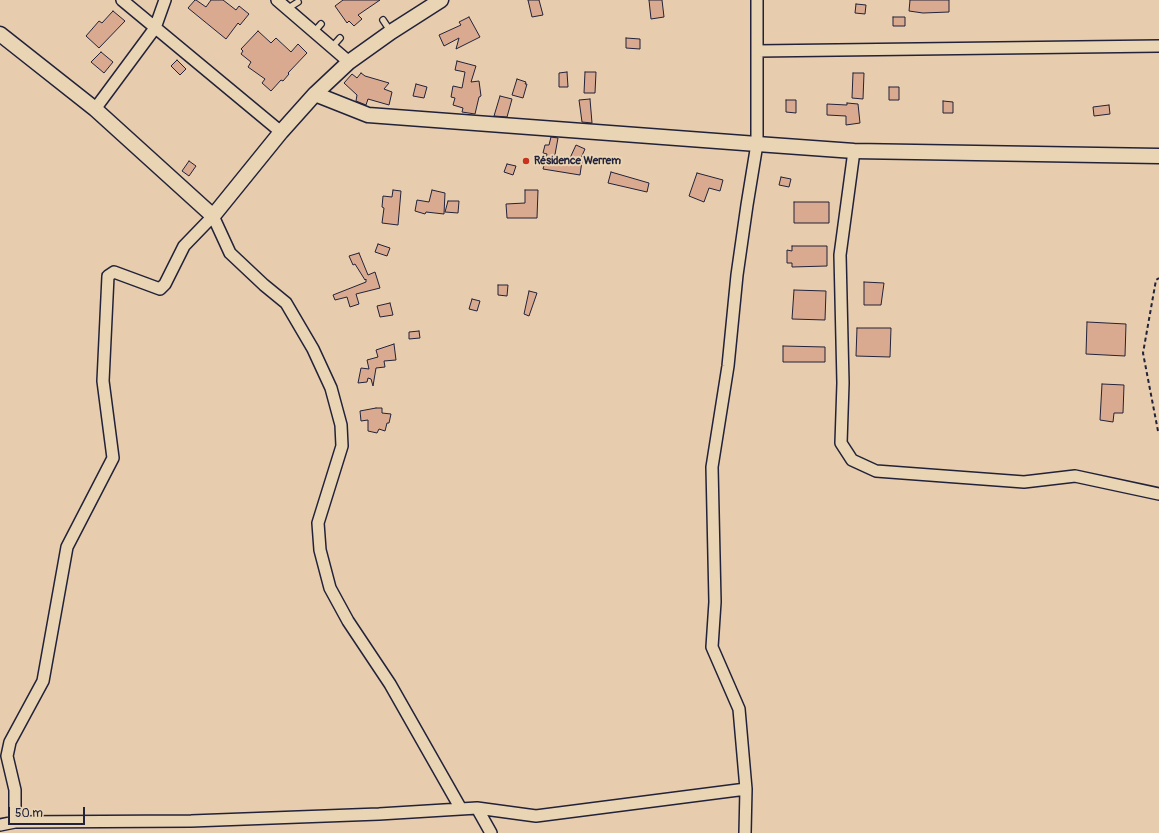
<!DOCTYPE html>
<html>
<head>
<meta charset="utf-8">
<style>
  body { margin:0 }
  #map { position:relative; width:1159px; height:833px; overflow:hidden; background:#e7cdad; font-family:Pangolin,sans-serif }
  canvas { display:block }
  .scale { position:absolute; left:8px; top:807px; width:77px; height:18px; box-sizing:border-box; border:2px solid #22223b; border-top:0; padding-left:5px; font-size:12px; line-height:14px; white-space:nowrap; color:#22223b; -webkit-text-stroke:3px #e9d4b3; paint-order:stroke }
</style>
</head>
<body>
<div id="map">
<canvas width="1159" height="833"></canvas>
<div class="scale">50 m</div>
</div>
<script>
const ctx = document.querySelector('canvas').getContext('2d');
ctx.lineJoin = 'round';
function fill(path, color) {
  ctx.fillStyle = color;
  ctx.fill(path, 'evenodd');
}
function shape(rows) {
  const path = new Path2D();
  for (const r of rows) {
    path.moveTo(r[0], r[1]);
    for (let i = 2; i < r.length; i += 2) path.lineTo(r[i], r[i + 1]);
  }
  return path;
}
function strokePath(path, color, width, dash) {
  ctx.strokeStyle = color;
  ctx.lineWidth = width;
  ctx.lineCap = dash ? 'butt' : 'round';
  ctx.setLineDash(dash || []);
  ctx.stroke(path);
}
function drawText(font, color, halo, rows, align = 'center') {
  ctx.font = font + ' Pangolin,sans-serif';
  ctx.lineWidth = 4;
  ctx.setLineDash([]);
  ctx.textBaseline = 'middle';
  ctx.strokeStyle = halo;
  ctx.fillStyle = color;
  for (const [text, x, y, turn = 0] of rows) {
    ctx.save();
    ctx.translate(x, y);
    ctx.rotate((+turn || 0) * Math.PI / 180);
    ctx.textAlign = isNaN(turn) ? turn : align;
    if (halo) ctx.strokeText(text, 0, 0);
    ctx.fillText(text, 0, 0);
    ctx.restore();
  }
}
const building = shape([
  [195,0,196,0,206,7,211,0,223,0,236,10,239,6,249,14,240,25,238,23,226,39,188,8,195,0],
  [343,0,380,0,358,15,362,19,354,26,349,21,347,23,335,6,343,0],
  [528,0,539,0,543,15,532,17,528,0],
  [649,0,662,0,664,17,651,19,649,0],
  [910,0,949,0,949,12,923,13,909,11,910,0],
  [856,4,866,5,865,14,855,13,856,4],
  [113,11,125,21,99,48,86,36,99,21,102,23,113,11],
  [469,17,480,37,456,49,459,38,444,46,439,35,461,25,459,22,469,17],
  [893,17,905,17,905,26,893,26,893,17],
  [258,31,271,43,276,38,291,52,298,44,307,53,288,73,289,74,283,81,281,80,271,91,262,83,265,79,248,67,251,62,241,54,243,51,241,49,258,31],
  [626,38,640,39,640,49,626,48,626,38],
  [101,52,113,62,104,73,91,62,101,52],
  [177,60,186,69,180,75,171,66,177,60],
  [457,61,476,66,471,82,479,81,481,96,479,97,475,114,462,112,463,108,453,105,455,98,451,97,453,86,462,88,465,72,455,70,457,61],
  [567,72,568,87,559,87,559,73,567,72],
  [585,72,596,72,595,93,584,93,585,72],
  [361,73,365,76,389,83,384,89,392,92,389,105,368,99,366,105,356,101,357,95,344,83,352,74,357,78,361,73],
  [853,73,864,73,863,99,852,98,853,73],
  [517,79,526,82,525,84,527,84,523,98,512,95,517,79],
  [416,84,427,87,424,98,413,96,416,84],
  [889,87,899,87,899,100,889,100,889,87],
  [500,96,512,99,507,117,494,116,500,96],
  [590,99,592,123,582,122,579,100,590,99],
  [786,100,796,100,796,113,786,112,786,100],
  [943,101,953,102,953,113,943,113,943,101],
  [847,103,858,104,860,123,846,125,846,116,827,115,827,104,847,105,847,103],
  [1109,105,1110,114,1094,116,1093,107,1109,105],
  [551,137,558,138,554,160,569,163,570,158,576,145,585,149,580,160,582,161,580,175,543,169,547,154,543,153,545,145,549,145,551,137],
  [189,161,196,166,189,176,182,171,189,161],
  [507,164,516,166,513,175,504,172,507,164],
  [611,172,649,183,647,192,608,183,611,172],
  [697,173,723,180,720,191,709,188,704,202,689,196,697,173],
  [781,177,791,179,789,187,779,185,781,177],
  [393,190,401,191,398,225,382,223,384,208,382,207,383,196,392,197,393,190],
  [432,190,445,193,444,214,426,212,425,214,415,211,417,200,429,202,432,190],
  [525,190,538,190,537,218,507,218,506,204,525,203,525,190],
  [448,201,459,201,458,213,445,212,448,201],
  [794,202,829,202,829,223,794,223,794,202],
  [378,244,390,248,387,256,375,252,378,244],
  [792,246,827,246,827,266,792,267,792,263,787,263,787,250,792,251,792,246],
  [359,253,368,275,375,272,380,288,356,294,359,304,350,307,347,297,335,300,333,295,366,282,366,279,365,280,355,264,353,265,349,256,359,253],
  [864,282,884,283,881,305,864,305,864,282],
  [498,285,508,285,507,296,498,295,498,285],
  [794,290,826,291,825,320,792,319,794,290],
  [529,291,537,293,529,316,524,314,529,291],
  [472,299,480,301,477,311,469,309,472,299],
  [390,303,393,315,380,317,377,306,390,303],
  [1087,322,1126,324,1125,356,1086,354,1087,322],
  [857,328,891,328,890,357,856,356,857,328],
  [419,331,420,338,409,339,409,332,419,331],
  [394,344,396,360,384,361,385,367,376,368,373,386,371,379,368,378,367,382,358,383,361,368,369,369,367,360,378,357,376,350,394,344],
  [783,346,825,347,825,362,783,362,783,346],
  [1102,384,1124,385,1123,413,1114,413,1113,422,1100,420,1102,384],
  [376,408,382,408,382,413,391,414,389,423,387,423,385,431,379,429,377,433,368,431,368,420,361,421,360,411,376,408]
]);
fill(building, '#d9aa8f');
strokePath(building, '#22223b', 1);
const service = shape([
  [287,9,298,2],
  [383,20,391,32],
  [314,32,321,24],
  [332,47,340,38]
]);
const minor = shape([
  [122,0,281,132],
  [277,0,349,62],
  [757,51,1159,46],
  [95,109,155,28,165,0],
  [854,151,840,255,843,383,841,443,852,460,876,471,1024,482,1075,476,1159,494],
  [477,808,491,833],
  [15,822,15,790,7,756,10,742,43,681,67,547,113,458,103,381,108,276,114,272,160,289,165,284,184,246,213,216,230,253,264,285,286,303,313,349,331,388,341,425,342,446,318,523,320,550,330,588,348,621,390,684,461,809],
  [0,825,15,822,191,821,379,814,477,808,536,816,746,789],
  [745,833,746,789,739,709,712,647,715,602,712,467,728,366,737,275,747,205,757,144,757,0]
]);
const tertiary = shape([
  [0,34,95,109,213,216,281,132,315,94,349,62,391,32,441,0],
  [315,94,368,115,757,144,854,151,1159,156]
]);
strokePath(service, '#22223b', 8);
strokePath(minor, '#22223b', 14);
strokePath(tertiary, '#22223b', 17);
strokePath(shape([
  [1158,431,1143,353,1156,280,1159,278]
]), '#22223b', 2, [4, 3]);
strokePath(service, '#e9d4b3', 5.5);
strokePath(minor, '#e9d4b3', 11);
strokePath(tertiary, '#e9d4b3', 14);
for (const [x, y, r, color] of [
  [526,161,4,"#c8321e"]
]) {
  const dot = new Path2D();
  dot.arc(x, y, r, 0, 2 * Math.PI);
  ctx.fillStyle = color;
  ctx.fill(dot);
  strokePath(dot, '#e9d4b3', 1.5);
}
drawText('bold 11px', '#22223b', '#e9d4b3', [
  ["Résidence Werrem",534,161]
], 'left');
</script>
</body>
</html>
